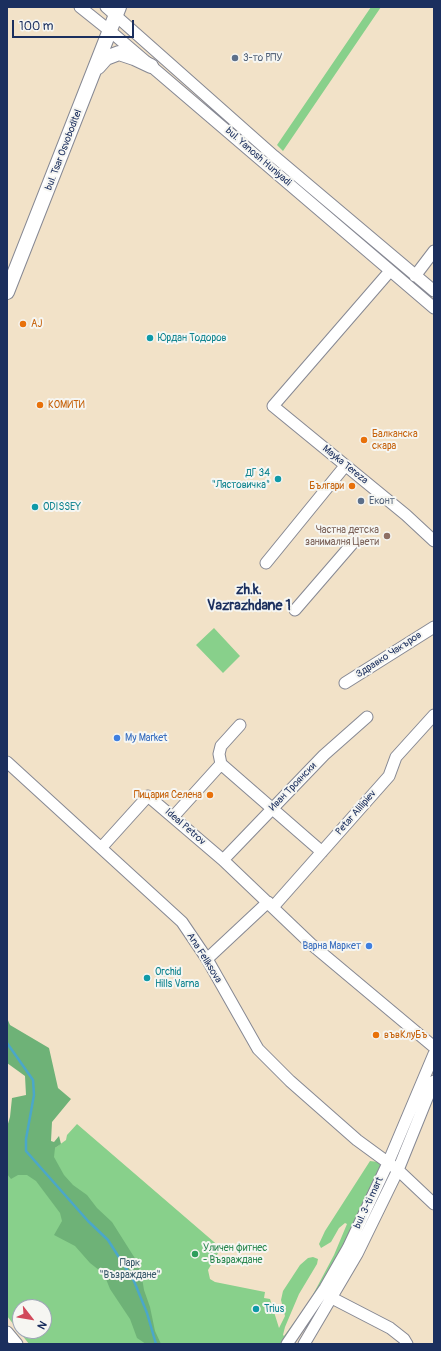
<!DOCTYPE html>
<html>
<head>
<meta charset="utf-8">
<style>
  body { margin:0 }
  #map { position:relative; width:441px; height:1351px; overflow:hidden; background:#f2e2c8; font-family:Pangolin,sans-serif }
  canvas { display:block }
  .frame { position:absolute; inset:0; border:8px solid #1b2f5e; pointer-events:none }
  .north { position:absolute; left:12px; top:1299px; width:40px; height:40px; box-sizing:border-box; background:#f6f6f2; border:1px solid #9ea6b7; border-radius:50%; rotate:121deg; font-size:11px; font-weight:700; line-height:16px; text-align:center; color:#1b2f5e }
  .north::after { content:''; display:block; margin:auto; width:14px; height:18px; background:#d1495b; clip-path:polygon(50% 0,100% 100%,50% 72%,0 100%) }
  .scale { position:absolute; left:12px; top:20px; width:122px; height:18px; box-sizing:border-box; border:2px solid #1b2f5e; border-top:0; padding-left:5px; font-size:12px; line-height:14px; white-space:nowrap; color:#1b2f5e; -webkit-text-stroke:3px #f6f6f2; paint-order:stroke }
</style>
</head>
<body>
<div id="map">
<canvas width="441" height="1351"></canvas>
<div class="frame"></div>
<div class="north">N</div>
<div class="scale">100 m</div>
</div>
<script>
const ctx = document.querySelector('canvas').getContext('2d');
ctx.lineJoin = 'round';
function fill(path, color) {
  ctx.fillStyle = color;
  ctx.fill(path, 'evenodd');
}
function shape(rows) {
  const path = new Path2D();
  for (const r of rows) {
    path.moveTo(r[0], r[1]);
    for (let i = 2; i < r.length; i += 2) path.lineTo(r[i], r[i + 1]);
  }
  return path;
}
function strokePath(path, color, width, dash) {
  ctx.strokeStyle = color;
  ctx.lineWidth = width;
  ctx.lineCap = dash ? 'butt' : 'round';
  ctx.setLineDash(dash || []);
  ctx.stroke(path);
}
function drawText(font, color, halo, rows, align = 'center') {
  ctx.font = font + ' Pangolin,sans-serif';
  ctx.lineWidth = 4;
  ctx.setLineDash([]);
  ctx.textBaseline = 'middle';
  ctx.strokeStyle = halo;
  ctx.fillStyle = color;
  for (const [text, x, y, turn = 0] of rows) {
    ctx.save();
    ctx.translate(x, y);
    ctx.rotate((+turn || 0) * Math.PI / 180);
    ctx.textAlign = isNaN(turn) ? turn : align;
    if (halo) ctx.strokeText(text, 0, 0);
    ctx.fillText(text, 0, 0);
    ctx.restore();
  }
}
fill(shape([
  [371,7,381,7,283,151,277,145],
  [214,628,240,656,223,673,196,645],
  [77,1124,221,1248,208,1270,210,1279,215,1282,265,1292,264,1298,270,1299,279,1328,285,1316,281,1300,283,1291,300,1265,308,1258,313,1257,318,1259,317,1264,299,1294,285,1327,283,1335,284,1336,308,1304,334,1255,347,1224,345,1223,339,1228,331,1242,321,1248,319,1244,325,1231,370,1161,378,1162,381,1165,381,1170,342,1252,283,1344,29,1344,7,1316,7,1146,55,1148,66,1140,67,1135],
  [20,1307,44,1307,44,1331,20,1331]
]), '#88d08b');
fill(shape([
  [7,1018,10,1025,49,1048,58,1088,71,1099,52,1122,51,1141,54,1142,59,1136,61,1144,55,1148,54,1157,64,1175,73,1185,87,1195,97,1208,112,1222,136,1260,141,1272,144,1290,150,1307,155,1331,161,1344,146,1344,137,1338,130,1319,110,1289,104,1274,90,1263,75,1246,54,1235,62,1221,60,1213,36,1181,27,1175,18,1175,11,1179,7,1174,7,1127,10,1117,12,1098,26,1095,25,1076,7,1063]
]), '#6eb277');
strokePath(shape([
  [7,1043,33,1080,34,1095,26,1139,26,1151,88,1221,108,1240,134,1281,147,1313,156,1344]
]), '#4ba7c9', 2.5);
const minor = shape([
  [80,7,110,31,434,308],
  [106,7,274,156,434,291],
  [390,271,273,406,406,515,434,541],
  [415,276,434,251],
  [266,563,345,466],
  [295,610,352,544],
  [345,683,434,627],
  [240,725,221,746,219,754,221,764,322,852],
  [7,762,182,922,207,959,258,1049,290,1081,357,1140,398,1170,434,1204],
  [173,817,221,764],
  [101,848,148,796,223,860,311,944,434,1047],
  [223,860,324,755,367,717],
  [273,907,389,776,396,757,434,715],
  [207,959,268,902],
  [332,1298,390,1328,404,1339,407,1344],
  [7,1332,17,1344],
  [287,1344,325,1288,348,1248,388,1163,434,1054],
  [304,1344,357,1254,398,1170,434,1081]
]);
const major = shape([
  [98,67,106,58,119,53,134,58,151,66],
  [7,292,119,7]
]);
strokePath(minor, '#868893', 13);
strokePath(major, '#868893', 16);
strokePath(minor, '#fff', 11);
strokePath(major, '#fff', 14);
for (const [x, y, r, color] of [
  [235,58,4,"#5c6f8a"],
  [23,324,4,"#e8710a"],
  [150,338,4,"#0f9aa8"],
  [40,405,4,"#e8710a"],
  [364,440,4,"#e8710a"],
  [278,479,4,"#0f9aa8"],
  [352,486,4,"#e8710a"],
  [361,501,4,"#5c6f8a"],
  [35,507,4,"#0f9aa8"],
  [387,536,4,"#8d6e63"],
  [117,738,4,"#3f7fe0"],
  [210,795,4,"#e8710a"],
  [369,946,4,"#3f7fe0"],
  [147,978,4,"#0f9aa8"],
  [376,1035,4,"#e8710a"],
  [195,1254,4,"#2e9e5b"],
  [256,1309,4,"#0f9aa8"]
]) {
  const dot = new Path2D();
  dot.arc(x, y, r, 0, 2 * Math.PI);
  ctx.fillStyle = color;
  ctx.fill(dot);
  strokePath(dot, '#f6f6f2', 1.5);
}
drawText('10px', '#4e5e75', '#f6f6f2', [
  ["3-то РПУ",243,58],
  ["Еконт",369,501]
], 'left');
drawText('10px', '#1b2f5e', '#f6f6f2', [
  ["bul. Tsar Osvoboditel",64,150,-69],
  ["bul. Yanosh Huniyadi",258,157,41],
  ["Mayka Tereza",345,465,39],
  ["Здравко Чакъров",389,655,-33],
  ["Иван Троянски",293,787,-46],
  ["Petar Alilipiev",356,813,-49],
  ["Ideal Petrov",185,827,41],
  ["Ana Feliksova",204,958,58],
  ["bul. 3-ti mart",369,1203,-65]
]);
drawText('10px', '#c56008', '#f6f6f2', [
  ["AJ",31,324],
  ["КОМИТИ",48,405],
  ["Балканска",372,434],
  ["скара",372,446],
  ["Българи",344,486,"right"],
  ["Пицария Селена",202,795,"right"],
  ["въвКлуБъ",384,1035]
], 'left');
drawText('10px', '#0d838f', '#f6f6f2', [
  ["Юрдан Тодоров",158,338],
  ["ДГ 34",270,473,"right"],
  ["\"Лястовичка\"",270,485,"right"],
  ["ODISSEY",43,507],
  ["Orchid",155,972],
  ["Hills Varna",155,984],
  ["Trius",264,1309]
], 'left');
drawText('10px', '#785e54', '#f6f6f2', [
  ["Частна детска",379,530],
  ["занималня Цвети",379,542]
], 'right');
drawText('10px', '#366cbe', '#f6f6f2', [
  ["My Market",125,738],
  ["Варна Маркет",361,946,"right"]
], 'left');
drawText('10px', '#27864d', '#f6f6f2', [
  ["Уличен фитнес",203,1248],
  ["- Възраждане",203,1260]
], 'left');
drawText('10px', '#365769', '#f6f6f2', [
  ["Парк",130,1263],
  ["\"Възраждане\"",130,1275]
]);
drawText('bold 14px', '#1b2f5e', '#f6f6f2', [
  ["zh.k.",249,590],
  ["Vazrazhdane 1",249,606]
]);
</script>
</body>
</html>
